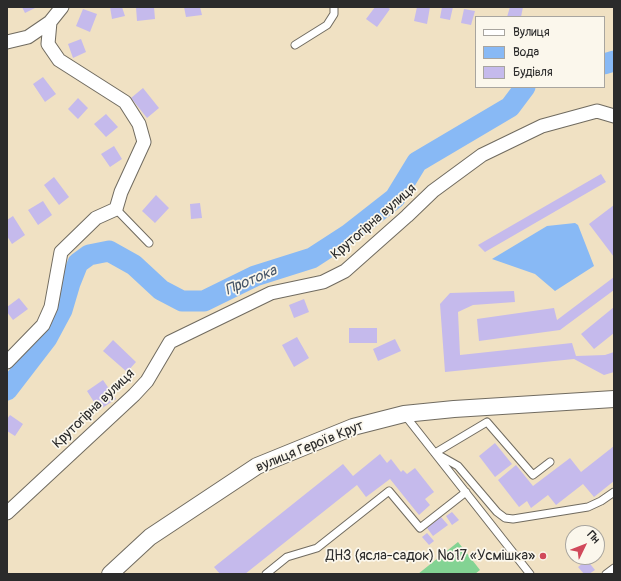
<!DOCTYPE html>
<html>
<head>
<meta charset="utf-8">
<style>
  body { margin:0 }
  #map { position:relative; width:621px; height:581px; overflow:hidden; background:#f0e1c3; font-family:Pangolin,sans-serif }
  canvas { display:block }
  .frame { position:absolute; inset:0; border:8px solid #2b2b2b; pointer-events:none }
  .legend { position:absolute; left:475px; top:16px; width:130px; height:72px; box-sizing:border-box; background:#fbf7ec; border:1px solid #a8a59f; margin:0; padding:5px 7px; list-style:none; font-size:12px; color:#2b2b2b }
  .legend li { display:flex; align-items:center; gap:8px; height:20px }
  .legend b { width:20px; border:1px solid #a8a59f }
  .north { position:absolute; left:565px; top:525px; width:40px; height:40px; box-sizing:border-box; background:#fbf7ec; border:1px solid #a8a59f; border-radius:50%; rotate:47deg; font-size:11px; font-weight:700; line-height:16px; text-align:center; color:#2b2b2b }
  .north::after { content:''; display:block; margin:auto; width:14px; height:18px; background:#d1495b; clip-path:polygon(50% 0,100% 100%,50% 72%,0 100%) }
</style>
</head>
<body>
<div id="map">
<canvas width="621" height="581"></canvas>
<div class="frame"></div>
<ul class="legend">
<li><b style="height:5px;background:#fff"></b>Вулиця</li>
<li><b style="height:11px;background:#88b9f5"></b>Вода</li>
<li><b style="height:11px;background:#c5baec"></b>Будівля</li>
</ul>
<div class="north">Пн</div>
</div>
<script>
const ctx = document.querySelector('canvas').getContext('2d');
ctx.lineJoin = 'round';
function fill(path, color) {
  ctx.fillStyle = color;
  ctx.fill(path, 'evenodd');
}
function shape(rows) {
  const path = new Path2D();
  for (const r of rows) {
    path.moveTo(r[0], r[1]);
    for (let i = 2; i < r.length; i += 2) path.lineTo(r[i], r[i + 1]);
  }
  return path;
}
function strokePath(path, color, width, dash) {
  ctx.strokeStyle = color;
  ctx.lineWidth = width;
  ctx.lineCap = dash ? 'butt' : 'round';
  ctx.setLineDash(dash || []);
  ctx.stroke(path);
}
function drawText(font, color, halo, rows, align = 'center') {
  ctx.font = font + ' Pangolin,sans-serif';
  ctx.lineWidth = 3.5;
  ctx.setLineDash([]);
  ctx.textBaseline = 'middle';
  ctx.strokeStyle = halo;
  ctx.fillStyle = color;
  for (const [text, x, y, turn = 0] of rows) {
    ctx.save();
    ctx.translate(x, y);
    ctx.rotate((+turn || 0) * Math.PI / 180);
    ctx.textAlign = isNaN(turn) ? turn : align;
    if (halo) ctx.strokeText(text, 0, 0);
    ctx.fillText(text, 0, 0);
    ctx.restore();
  }
}
fill(shape([
  [458,542,480,570,475,574,418,574]
]), '#83d393');
fill(shape([
  [575,223,578,225,594,266,555,291,535,274,492,259,547,226]
]), '#88b9f5');
strokePath(shape([
  [604,64,614,61],
  [7,390,47,338,62,310,70,283,78,263,89,255,109,251,134,265,161,290,182,301,204,301,255,276,312,258,349,234,395,198,417,162,510,107,525,87]
]), '#88b9f5', 21);
fill(shape([
  [22,7,37,7,25,13],
  [110,7,122,7,125,16,112,19],
  [136,7,154,7,155,19,137,21],
  [184,7,200,7,202,15,186,17],
  [375,7,387,7,390,9,377,27,366,19],
  [417,7,430,7,427,24,414,21],
  [442,7,453,7,450,20,440,18],
  [510,7,523,7,521,17,507,17],
  [83,9,97,14,90,32,76,26],
  [464,9,475,11,471,25,461,23],
  [81,39,86,52,73,58,68,44],
  [43,77,56,94,45,102,33,84],
  [143,88,159,108,147,118,131,98],
  [78,98,88,108,78,119,68,109],
  [106,114,118,127,106,137,94,124],
  [114,146,122,159,110,167,101,154],
  [601,174,606,182,485,252,478,245],
  [54,177,69,197,59,205,44,185],
  [156,195,169,208,155,223,142,211],
  [43,201,52,215,38,225,28,210],
  [200,203,202,218,191,219,190,204],
  [614,205,614,257,589,224],
  [13,216,25,235,12,244,7,236,7,220],
  [614,277,614,290,560,330,479,341,477,319,554,308,557,320],
  [514,291,515,302,473,305,458,312,460,355,572,343,576,356,605,355,614,352,614,372,604,375,574,359,445,372,440,304,450,293],
  [19,298,28,309,13,320,7,312,7,307],
  [304,299,309,312,294,318,289,305],
  [614,307,614,333,594,349,581,334],
  [349,328,377,328,377,343,349,343],
  [297,337,309,358,294,367,282,345],
  [395,339,401,351,378,361,373,349],
  [113,340,136,362,127,372,103,351],
  [103,380,116,399,99,410,87,391],
  [10,415,23,424,15,436,7,431,7,419],
  [495,443,512,464,495,477,479,456],
  [614,446,614,481,594,497,583,484,556,505,548,495,531,508,527,501,519,507,498,480,516,465,533,486,570,458,581,472],
  [380,454,387,463,391,459,401,472,403,470,407,474,415,468,434,492,425,499,430,505,419,515,390,479,366,497,357,485,245,574,220,574,214,567,343,464,353,476],
  [452,512,459,520,452,525,446,516],
  [441,517,448,525,433,536,427,528],
  [427,533,434,541,429,545,422,537],
  [587,560,595,570,589,574,584,574,578,567]
]), '#c5baec');
const service = shape([
  [295,45,327,25,334,14,334,7],
  [116,209,149,243],
  [404,414,530,574],
  [550,462,533,475,487,422,435,453,458,466,497,512,505,518,513,519,588,507,601,501,614,492],
  [266,574,287,557,317,548,389,491,420,528,466,492],
  [606,574,614,568]
]);
const minor = shape([
  [7,42,28,37,50,22,62,7],
  [7,362,43,325,51,307,61,252,96,218,116,209,121,192,144,142,139,124,125,102,59,60,48,44,50,22],
  [7,513,134,395,147,381,170,342,271,293,323,282,345,271,407,216,433,191,482,155,542,126,597,111,614,116]
]);
const tertiary = shape([
  [110,574,150,537,257,466,353,427,404,414,454,409,614,399]
]);
strokePath(service, '#706b60', 9);
strokePath(minor, '#706b60', 15);
strokePath(tertiary, '#706b60', 18);
strokePath(service, '#fff', 7);
strokePath(minor, '#fff', 13);
strokePath(tertiary, '#fff', 16);
for (const [x, y, r, color] of [
  [543,556,4,"#d1495b"]
]) {
  const dot = new Path2D();
  dot.arc(x, y, r, 0, 2 * Math.PI);
  ctx.fillStyle = color;
  ctx.fill(dot);
  strokePath(dot, '#fbf7ec', 1.5);
}
drawText('14px', '#2b2b2b', '#fbf7ec', [
  ["Крутогірна вулиця",374,222,-41],
  ["Крутогірна вулиця",94,409,-44],
  ["вулиця Героїв Крут",310,447,-22]
]);
drawText('14px', '#2b2b2b', '#fbf7ec', [
  ["ДНЗ (ясла-садок) №17 «Усмішка»",535,556]
], 'right');
drawText('italic 15px', '#475668', '#fbf7ec', [
  ["Протока",251,281,-23]
]);
</script>
</body>
</html>
